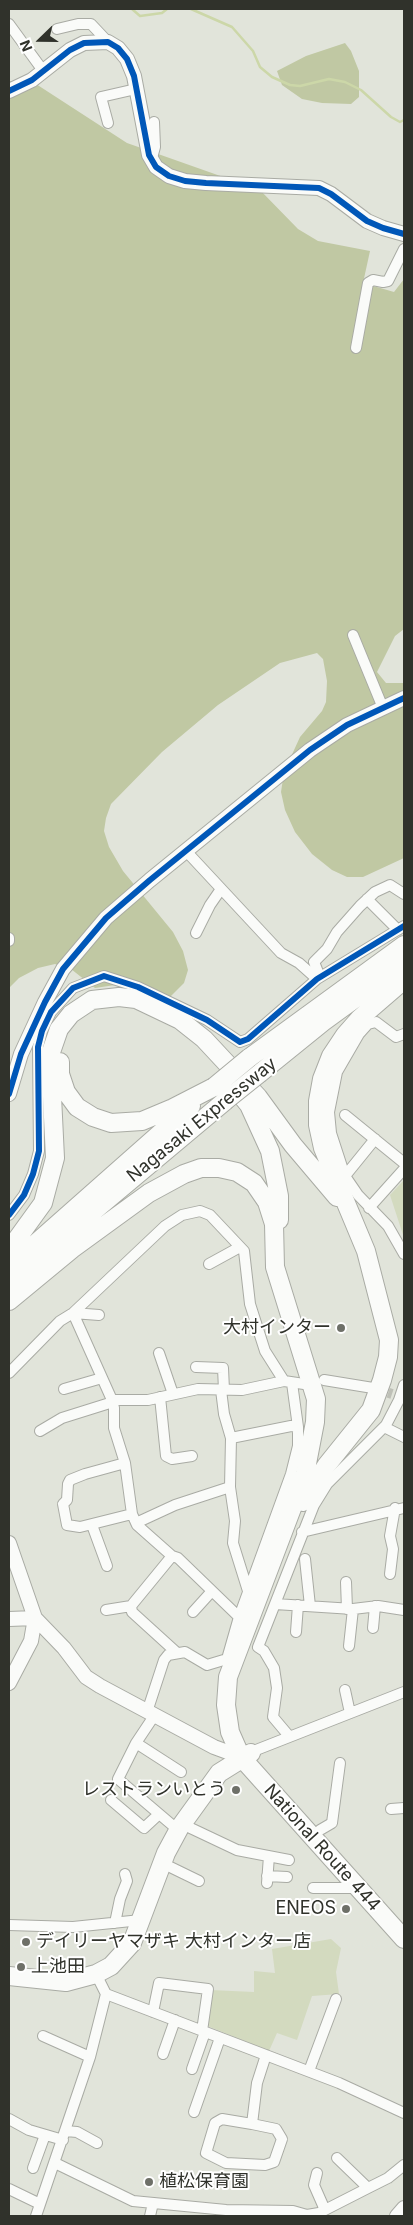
<!DOCTYPE html>
<html>
<head>
<meta charset="utf-8">
<style>
  body { margin:0 }
  #map { position:relative; width:413px; height:2225px; overflow:hidden; background:#e1e4da; font-family:Inter,sans-serif }
  canvas { display:block }
  .frame { position:absolute; inset:0; border:10px solid #30322b; pointer-events:none }
  .north { position:absolute; left:15px; top:15px; width:50px; height:50px; -webkit-text-stroke:4px #fff; paint-order:stroke; rotate:248deg; font-size:14px; font-weight:700; line-height:20px; text-align:center; color:#30322b }
  .north::after { content:''; display:block; margin:auto; width:18px; height:22px; background:#30322b; clip-path:polygon(50% 0,100% 100%,50% 72%,0 100%) }
</style>
</head>
<body>
<div id="map">
<canvas width="413" height="2225"></canvas>
<div class="frame"></div>
<div class="north">N</div>
</div>
<script>
const ctx = document.querySelector('canvas').getContext('2d');
ctx.lineJoin = 'round';
function fill(path, color) {
  ctx.fillStyle = color;
  ctx.fill(path, 'evenodd');
}
function shape(rows) {
  const path = new Path2D();
  for (const r of rows) {
    path.moveTo(r[0], r[1]);
    for (let i = 2; i < r.length; i += 2) path.lineTo(r[i], r[i + 1]);
  }
  return path;
}
function strokePath(path, color, width, dash) {
  ctx.strokeStyle = color;
  ctx.lineWidth = width;
  ctx.lineCap = dash ? 'butt' : 'round';
  ctx.setLineDash(dash || []);
  ctx.stroke(path);
}
function drawText(font, color, halo, rows, align = 'center') {
  ctx.font = font + ' Inter,"Noto Sans JP",sans-serif';
  ctx.lineWidth = 4;
  ctx.setLineDash([]);
  ctx.textBaseline = 'middle';
  ctx.strokeStyle = halo;
  ctx.fillStyle = color;
  for (const [text, x, y, turn = 0] of rows) {
    ctx.save();
    ctx.translate(x, y);
    ctx.rotate((+turn || 0) * Math.PI / 180);
    ctx.textAlign = isNaN(turn) ? turn : align;
    if (halo) ctx.strokeText(text, 0, 0);
    ctx.fillText(text, 0, 0);
    ctx.restore();
  }
}
fill(shape([
  [404,1180,404,1238,390,1195],
  [331,1939,341,1948,336,1972,339,1994,312,1996,297,2040,277,2033,269,2051,205,2025,210,1990,254,1992,254,1971,275,1973,272,1949]
]), '#d3dabf');
fill(shape([
  [345,43,351,51,359,71,359,97,351,104,322,103,302,99,282,85,277,71,306,56],
  [9,81,36,84,127,143,260,190,298,229,318,241,370,251,363,283,394,292,404,279,404,629,395,636,377,672,386,683,404,683,404,858,363,877,347,877,332,870,312,854,295,832,285,810,281,792,284,772,300,737,322,711,326,702,327,681,323,659,317,653,280,663,218,705,162,752,111,804,106,818,104,831,109,847,123,871,173,932,183,951,188,970,184,983,168,999,136,995,115,985,95,988,71,969,55,964,38,968,19,978,9,988]
]), '#c0c8a3');
strokePath(shape([
  [132,9,140,16,162,13,167,9],
  [191,9,232,27,253,51,260,67,272,77,290,85,300,86,329,79,345,82,361,90,391,117,400,122,404,120]
]), '#ccd7a8', 2.5);
strokePath(shape([
  [374,1388,392,1394]
]), '#bec0b7', 10, [10, 5]);
const street = shape([
  [9,24,44,72],
  [57,29,78,24,91,24,108,42],
  [108,123,101,97,136,89],
  [152,158,155,147,154,122],
  [356,348,368,283,373,280,383,282,388,281,404,249],
  [353,635,383,708],
  [186,851,281,953,299,963,317,979],
  [367,899,398,930],
  [196,933,210,905,221,889],
  [9,938,9,941],
  [320,977,314,962,327,949,337,932,360,906,375,892,390,885,404,894],
  [404,1034,396,1037,376,1022,368,1024,359,1034,337,1072,329,1112,331,1133,345,1176,358,1195,388,1226,404,1254],
  [345,1115,404,1163],
  [345,1176,375,1139],
  [369,1208,404,1169],
  [9,1215,24,1195,33,1174,39,1151,38,1047,42,1031,51,1012,73,988,104,976,138,987,207,1020,240,1042,248,1039,317,979,404,926],
  [209,1264,240,1247],
  [73,1313,112,1400,114,1408,114,1428,125,1463,132,1514,137,1525,172,1556,131,1606,132,1612,176,1652],
  [73,1313,99,1315],
  [159,1353,173,1394],
  [196,1367,223,1368,224,1390],
  [9,1373,60,1321,73,1313,165,1226,182,1215,200,1211,210,1215,244,1251,250,1304,265,1351,284,1381],
  [324,1380,373,1388],
  [64,1389,102,1378],
  [221,1390,224,1414,231,1438],
  [160,1397,166,1456,172,1459,192,1456],
  [112,1400,148,1400,198,1389,242,1390,284,1381,304,1384],
  [384,1427,404,1437],
  [40,1431,62,1418,113,1402],
  [125,1463,85,1474,70,1480,68,1484,67,1500,63,1504,67,1525,80,1527,132,1514],
  [230,1487,235,1521,233,1543,248,1591],
  [136,1523,175,1505,230,1487,231,1438,291,1426,298,1427],
  [92,1525,107,1566],
  [302,1532,404,1508],
  [172,1556,178,1558,239,1617],
  [305,1559,310,1606],
  [390,1574,393,1549,390,1536,395,1508],
  [346,1582,347,1609],
  [275,1604,353,1609,378,1606,404,1610],
  [106,1610,131,1606],
  [193,1612,212,1591],
  [373,1628,375,1606],
  [296,1632,298,1605],
  [349,1646,353,1609],
  [345,1690,350,1713],
  [147,1712,164,1660,168,1655,185,1652,207,1665,227,1659,239,1617,291,1474,298,1446,298,1427,292,1383],
  [154,1716,136,1743,181,1772],
  [289,1736,273,1717,277,1688,274,1668,264,1651,258,1647,314,1505,327,1484,386,1425,399,1400,404,1385],
  [136,1743,118,1779,178,1830],
  [251,1752,404,1692],
  [111,1800,144,1828,158,1815],
  [391,1809,404,1808],
  [182,1824,237,1850,289,1860],
  [320,1830,332,1823,340,1763],
  [162,1863,199,1881],
  [267,1876,287,1877],
  [267,1883,269,1856],
  [313,1888,359,1888],
  [115,1923,120,1899,127,1881,125,1874],
  [9,1925,73,1927,141,1920],
  [106,1994,339,2083,404,2113],
  [153,2012,159,1983,208,1989,202,2031],
  [43,2036,90,2057],
  [163,2054,175,2020],
  [192,2069,205,2032],
  [309,2071,336,1999],
  [194,2112,220,2038],
  [9,2119,29,2130,63,2140],
  [252,2124,276,2129,282,2139,274,2162,265,2165,226,2163,206,2153,215,2123,222,2119,252,2124,257,2083,266,2055],
  [66,2131,77,2132,97,2143],
  [337,2158,368,2188],
  [55,2163,133,2201,226,2210,293,2211,307,2215,319,2213,368,2188,388,2178,404,2165],
  [33,2168,45,2135],
  [317,2173,314,2185,325,2210],
  [9,2189,40,2204],
  [36,2216,90,2057,106,1994,96,1974],
  [150,2216,153,2203]
]);
const secondary = shape([
  [9,91,32,80,70,50,84,43,108,42,118,48,127,59,134,76,149,155,156,167,169,176,185,181,206,183,319,188,331,194,367,221,383,228,404,234],
  [9,1094,21,1054,45,1002,63,969,106,918,150,880,310,750,347,725,404,698],
  [9,1543,35,1618,31,1641,9,1683],
  [9,1619,35,1618,64,1648,86,1677,100,1686,214,1747,241,1757],
  [397,2216,404,2208]
]);
const highway = shape([
  [249,1058,404,945],
  [60,1062,60,1074,66,1092,77,1107,93,1117,111,1123,142,1121,173,1108,214,1087],
  [260,1073,323,1022,404,963],
  [236,1089,249,1105,270,1151,279,1196,279,1220],
  [9,1250,43,1203,55,1158,50,1055,59,1029,71,1014,92,1000,119,997,136,999,180,1020,204,1039,258,1097,293,1145,337,1197],
  [9,1267,191,1106],
  [9,1287,77,1225,225,1101],
  [9,1301,72,1249,149,1193,184,1174,201,1168,219,1168,237,1172,254,1183,267,1202,274,1224,275,1267,316,1399,315,1422,305,1474,228,1677,226,1705,230,1732,241,1757,404,1939],
  [303,1502,326,1466,371,1410,382,1380,388,1357,389,1340,366,1251,323,1148,318,1125,318,1101,322,1079,331,1056,345,1035,360,1018,404,980],
  [9,1976,66,1982,96,1974,111,1966,132,1943,166,1853,180,1827,219,1773,251,1753]
]);
strokePath(street, '#a9aba4', 12);
strokePath(secondary, '#a9aba4', 16);
strokePath(highway, '#a9aba4', 20);
strokePath(street, '#fafbf9', 10);
strokePath(secondary, '#fafbf9', 14);
strokePath(highway, '#fafbf9', 18);
const highwayBridge = shape([
  [214,1087,249,1058],
  [225,1101,260,1073]
]);
strokePath(highwayBridge, '#a9aba4', 20, []);
strokePath(highwayBridge, '#fafbf9', 18);
strokePath(shape([
  [9,91,32,80,70,50,84,43,108,42,118,48,127,59,134,76,149,155,156,167,169,176,185,181,206,183,319,188,331,194,367,221,383,228,404,234],
  [9,1094,21,1054,45,1002,63,969,106,918,150,880,310,750,347,725,404,698],
  [9,1215,24,1195,33,1174,39,1151,38,1047,42,1031,51,1012,73,988,104,976,138,987,207,1020,240,1042,248,1039,317,979,404,926]
]), '#0057b8', 6);
for (const [x, y, r, color] of [
  [341,1328,5,"#6e7068"],
  [236,1790,5,"#6e7068"],
  [346,1909,5,"#6e7068"],
  [26,1942,5,"#6e7068"],
  [21,1967,5,"#6e7068"],
  [149,2182,5,"#6e7068"]
]) {
  const dot = new Path2D();
  dot.arc(x, y, r, 0, 2 * Math.PI);
  ctx.fillStyle = color;
  ctx.fill(dot);
  strokePath(dot, '#fff', 2);
}
drawText('18px', '#30322b', '#fff', [
  ["Nagasaki Expressway",202,1120,-39],
  ["National Route 444",322,1848,48]
]);
drawText('18px', '#30322b', '#fff', [
  ["大村インター",331,1328],
  ["レストランいとう",226,1790],
  ["ENEOS",336,1909],
  ["デイリーヤマザキ 大村インター店",36,1942,"left"],
  ["上池田",31,1967,"left"],
  ["植松保育園",159,2182,"left"]
], 'right');
</script>
</body>
</html>
